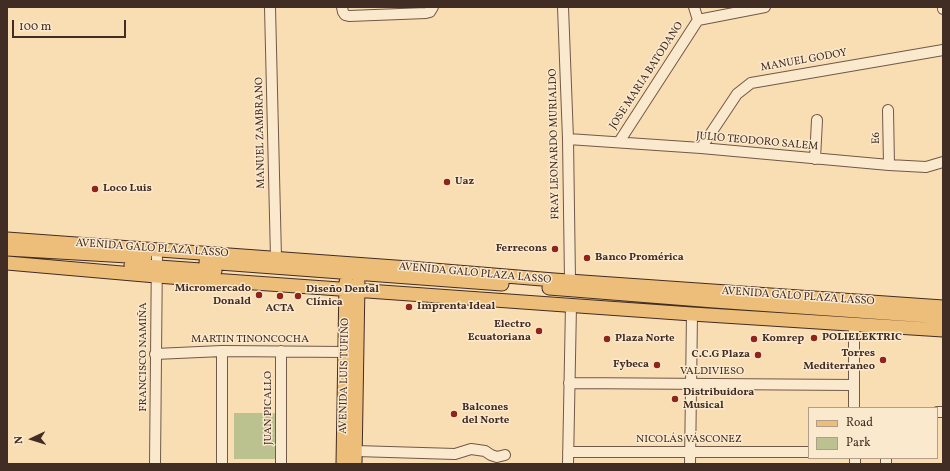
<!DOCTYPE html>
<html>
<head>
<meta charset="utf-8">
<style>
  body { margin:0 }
  #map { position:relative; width:950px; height:471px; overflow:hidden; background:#f9ddb3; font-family:Vollkorn,serif }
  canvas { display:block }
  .frame { position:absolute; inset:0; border:8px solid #422d24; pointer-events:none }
  .legend { position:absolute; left:808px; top:407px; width:130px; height:52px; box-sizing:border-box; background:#fbe9ce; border:1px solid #b19e8a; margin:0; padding:5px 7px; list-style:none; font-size:12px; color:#422d24 }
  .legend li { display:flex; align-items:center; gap:8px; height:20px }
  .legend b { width:20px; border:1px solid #b19e8a }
  .north { position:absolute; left:12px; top:419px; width:40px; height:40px; -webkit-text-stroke:3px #fbe9ce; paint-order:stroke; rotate:266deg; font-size:11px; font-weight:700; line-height:16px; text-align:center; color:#422d24 }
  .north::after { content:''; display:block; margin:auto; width:14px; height:18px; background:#422d24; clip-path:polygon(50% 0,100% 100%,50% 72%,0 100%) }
  .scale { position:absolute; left:12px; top:20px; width:114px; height:18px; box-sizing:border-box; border:2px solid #422d24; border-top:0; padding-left:5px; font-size:12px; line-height:14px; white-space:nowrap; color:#422d24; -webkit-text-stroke:3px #fbe9ce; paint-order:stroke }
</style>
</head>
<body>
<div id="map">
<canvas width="950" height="471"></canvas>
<div class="frame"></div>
<ul class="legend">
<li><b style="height:5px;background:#ecbe7a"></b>Road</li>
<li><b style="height:11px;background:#bbc28f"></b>Park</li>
</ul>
<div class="north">N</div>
<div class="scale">100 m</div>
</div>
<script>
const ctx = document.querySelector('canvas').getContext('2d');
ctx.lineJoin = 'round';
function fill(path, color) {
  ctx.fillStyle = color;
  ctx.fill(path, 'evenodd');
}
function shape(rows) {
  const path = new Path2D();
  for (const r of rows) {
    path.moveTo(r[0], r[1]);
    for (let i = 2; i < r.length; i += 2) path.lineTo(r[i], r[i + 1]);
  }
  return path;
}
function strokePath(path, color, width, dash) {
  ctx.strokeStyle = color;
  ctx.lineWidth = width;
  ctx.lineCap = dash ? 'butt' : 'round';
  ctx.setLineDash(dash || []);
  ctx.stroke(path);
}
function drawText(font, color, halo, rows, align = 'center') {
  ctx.font = font + ' Vollkorn,serif';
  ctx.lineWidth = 3;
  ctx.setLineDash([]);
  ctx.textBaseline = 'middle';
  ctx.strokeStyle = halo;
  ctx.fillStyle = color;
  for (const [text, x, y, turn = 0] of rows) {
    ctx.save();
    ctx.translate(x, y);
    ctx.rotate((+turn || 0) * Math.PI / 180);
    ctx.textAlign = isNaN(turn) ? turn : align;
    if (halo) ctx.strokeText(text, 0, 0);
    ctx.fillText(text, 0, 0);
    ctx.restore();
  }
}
fill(shape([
  [234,413,282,413,282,459,234,459]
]), '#bbc28f');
const minor = shape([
  [270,7,276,258],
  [342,7,343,12,345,15,349,16,426,13,430,12,433,7],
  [563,7,568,139,570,280],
  [694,7,698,20],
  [943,7,943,9],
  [888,110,889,165],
  [568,139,701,148,889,165,926,167,943,162],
  [619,142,698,20,765,7],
  [701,148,737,94,751,83,943,50],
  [815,159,817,120],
  [854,324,854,408],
  [222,351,222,464],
  [155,354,222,351,345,352],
  [569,383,854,385],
  [937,412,943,412],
  [356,451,455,454,471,449,485,451,491,455,497,457,505,455],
  [568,452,809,452],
  [855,458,855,464],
  [886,458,886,464],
  [155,464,157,249],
  [281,464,281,351],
  [568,464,571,305],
  [690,464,692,314]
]);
const major = shape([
  [7,239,409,268,554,280,943,307],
  [7,249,145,257],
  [206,262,502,284],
  [7,263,156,276,692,314,943,330],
  [131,265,215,271],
  [549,288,714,301,943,317],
  [343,464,346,282],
  [355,464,358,283]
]);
strokePath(minor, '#705948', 12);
strokePath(major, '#422d24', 15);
strokePath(minor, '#fbe9ce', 10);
strokePath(major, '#ecbe7a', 13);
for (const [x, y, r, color] of [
  [447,182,4,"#8f2418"],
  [95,189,4,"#8f2418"],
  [555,249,4,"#8f2418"],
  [587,258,4,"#8f2418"],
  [259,295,4,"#8f2418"],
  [280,296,4,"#8f2418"],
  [298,296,4,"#8f2418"],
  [409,307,4,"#8f2418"],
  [539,331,4,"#8f2418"],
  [814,338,4,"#8f2418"],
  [607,339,4,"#8f2418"],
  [754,339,4,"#8f2418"],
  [758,355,4,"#8f2418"],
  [883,360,4,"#8f2418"],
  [657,365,4,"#8f2418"],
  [675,399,4,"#8f2418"],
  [454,414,4,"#8f2418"]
]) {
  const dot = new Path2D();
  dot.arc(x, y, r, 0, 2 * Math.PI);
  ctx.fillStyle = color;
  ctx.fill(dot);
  strokePath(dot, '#fbe9ce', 1.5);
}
drawText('11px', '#422d24', '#fbe9ce', [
  ["MANUEL GODOY",804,61,-10],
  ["JOSE MARIA BATODANO",647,76,-57],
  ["MANUEL ZAMBRANO",261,133,-91],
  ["E6",877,138,-91],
  ["JULIO TEODORO SALEM",757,142,5],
  ["FRAY LEONARDO MURIALDO",555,144,-91],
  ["AVENIDA GALO PLAZA LASSO",152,249,4],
  ["AVENIDA GALO PLAZA LASSO",475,274,5],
  ["AVENIDA GALO PLAZA LASSO",798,297,4],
  ["MARTIN TINONCOCHA",250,340],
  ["FRANCISCO NAMIÑA",144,357,-90],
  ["VALDIVIESO",712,372],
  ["AVENIDA LUIS TUFIÑO",345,376,-89],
  ["JUAN PICALLO",269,408,-90],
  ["NICOLÁS VÁSCONEZ",689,440]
]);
drawText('bold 11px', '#422d24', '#fbe9ce', [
  ["Uaz",455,182],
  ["Loco Luis",103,189],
  ["Ferrecons",547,249,"right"],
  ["Banco Promérica",595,258],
  ["Micromercado",251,289,"right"],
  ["Donald",251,302,"right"],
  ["Diseño Dental",306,290],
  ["Clínica",306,303],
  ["Imprenta Ideal",417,307],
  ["ACTA",280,309,"center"],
  ["Electro",531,325,"right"],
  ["Ecuatoriana",531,338,"right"],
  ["POLIELEKTRIC",822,338],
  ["Plaza Norte",615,339],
  ["Komrep",762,339],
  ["Torres",875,354,"right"],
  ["Mediterraneo",875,367,"right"],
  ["C.C.G Plaza",750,355,"right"],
  ["Fybeca",649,365,"right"],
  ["Distribuidora",683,393],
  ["Musical",683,406],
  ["Balcones",462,408],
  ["del Norte",462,421]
], 'left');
</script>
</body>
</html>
